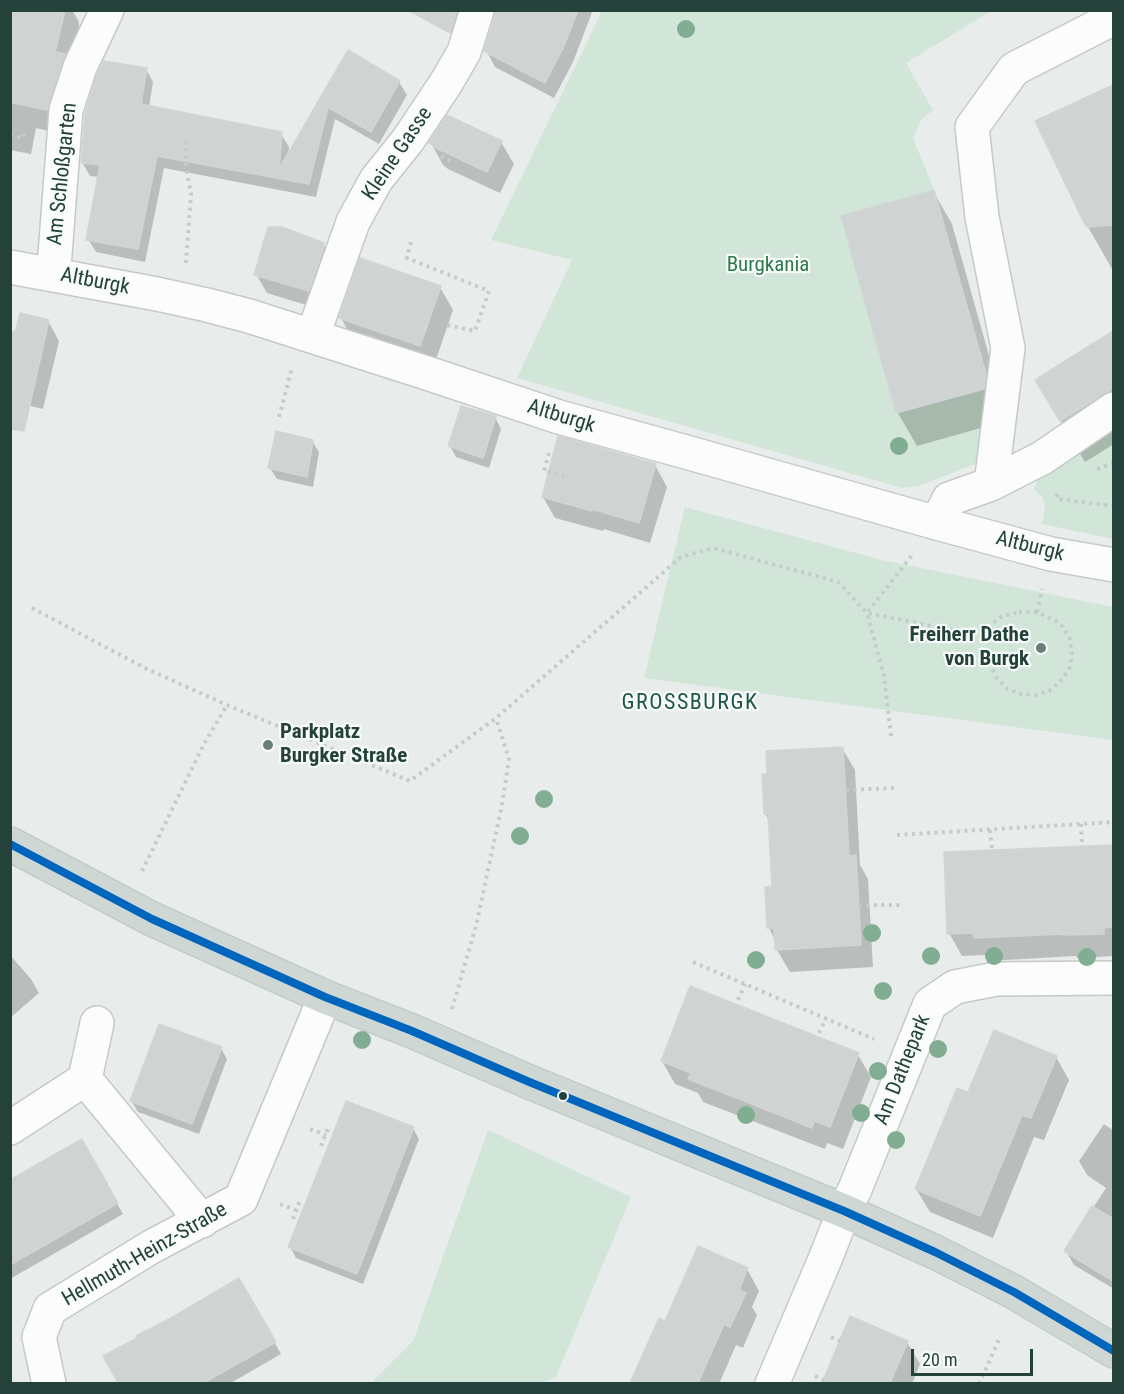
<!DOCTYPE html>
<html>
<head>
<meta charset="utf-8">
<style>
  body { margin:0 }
  #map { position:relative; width:1124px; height:1394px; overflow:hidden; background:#e8edeb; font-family:"Roboto Condensed",sans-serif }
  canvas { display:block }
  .frame { position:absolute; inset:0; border:12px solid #24423a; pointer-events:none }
  .scale { position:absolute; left:911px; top:1349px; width:122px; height:27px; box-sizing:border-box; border:3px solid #24423a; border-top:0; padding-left:8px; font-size:18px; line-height:21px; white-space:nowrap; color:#24423a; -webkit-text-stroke:4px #f7fbf9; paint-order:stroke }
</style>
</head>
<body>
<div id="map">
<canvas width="1124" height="1394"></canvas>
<div class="frame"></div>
<div class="scale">20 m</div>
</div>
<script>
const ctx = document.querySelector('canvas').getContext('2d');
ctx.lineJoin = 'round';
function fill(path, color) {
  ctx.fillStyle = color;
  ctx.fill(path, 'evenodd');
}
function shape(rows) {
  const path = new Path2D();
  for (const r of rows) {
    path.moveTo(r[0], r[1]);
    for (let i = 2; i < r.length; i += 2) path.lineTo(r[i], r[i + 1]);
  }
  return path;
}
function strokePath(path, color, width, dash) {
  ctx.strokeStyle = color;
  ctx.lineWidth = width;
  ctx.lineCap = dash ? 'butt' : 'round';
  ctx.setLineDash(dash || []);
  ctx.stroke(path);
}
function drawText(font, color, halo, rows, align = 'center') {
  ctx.font = font + ' "Roboto Condensed",sans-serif';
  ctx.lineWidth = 4.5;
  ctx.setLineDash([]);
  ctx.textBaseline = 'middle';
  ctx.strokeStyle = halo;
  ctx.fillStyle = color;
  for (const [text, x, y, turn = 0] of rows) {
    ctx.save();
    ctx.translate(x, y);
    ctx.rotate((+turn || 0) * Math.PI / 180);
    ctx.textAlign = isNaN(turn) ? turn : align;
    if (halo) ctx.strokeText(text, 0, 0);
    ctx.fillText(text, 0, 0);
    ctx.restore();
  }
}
fill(shape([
  [602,11,991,11,906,63,933,110,921,120,913,138,934,190,841,216,896,413,989,387,983,461,919,486,902,488,517,378,572,260,491,240],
  [1113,424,1113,539,1042,524,1045,505,1042,496,1034,490,1039,474],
  [685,507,882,560,1113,607,1113,740,644,678],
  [488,1130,631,1197,556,1377,540,1384,371,1383,413,1341]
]), '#d1e6d8');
fill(shape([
  [10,10,72,10,79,22,79,35,61,134,36,128,31,154,10,150],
  [454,10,477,10,460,48,450,31],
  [497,10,593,10,573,62,554,98,495,67,486,50],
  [349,52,399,82,407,95,379,144,335,119,316,197,164,168,145,262,96,252,88,239,100,177,90,176,82,162,146,69,153,82,149,107,281,134,289,147,288,156],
  [1114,86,1114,268,1112,269,1088,227,1037,122],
  [501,142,514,164,500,193,448,169,443,165,431,143],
  [933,191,952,224,1004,409,1002,422,917,446,898,413,843,217],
  [323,244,334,262,319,309,267,293,256,274],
  [440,287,453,310,433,368,354,341,341,318],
  [48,321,59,341,43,409,10,401,16,334],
  [1114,333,1114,444,1085,462,1037,381],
  [495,417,501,429,489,468,456,457,450,446],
  [312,441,319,452,313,487,277,479,270,468],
  [655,465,667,487,650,543,604,529,603,531,555,518,543,497],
  [842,748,855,770,860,865,868,879,873,967,790,972,777,950,776,942,769,928,773,888,770,822,765,814,763,776,768,776],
  [1114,847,1114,956,1077,958,1076,956,988,961,985,955,962,956,949,933,946,854],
  [10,955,31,979,39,993,10,1018],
  [221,1048,227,1059,199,1134,138,1112,131,1100],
  [858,1055,871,1077,843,1149,827,1143,825,1149,703,1102,698,1093,675,1084,662,1061],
  [1056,1057,1069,1080,1044,1140,1034,1137,993,1238,930,1212,916,1189,968,1094],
  [1104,1124,1114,1131,1114,1289,1074,1265,1066,1251,1079,1229,1106,1188,1087,1175,1079,1161],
  [413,1128,419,1139,363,1284,296,1258,290,1247],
  [81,1141,123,1214,10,1279,10,1182],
  [747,1269,759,1291,752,1307,757,1315,743,1348,736,1345,719,1384,631,1384,659,1320,666,1323],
  [239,1280,281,1354,229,1384,120,1384,105,1357],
  [851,1318,907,1342,920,1364,912,1384,824,1384]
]), '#0003');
const building = shape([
  [10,10,65,10,55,52,65,54,47,110,10,102,10,10],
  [408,10,457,10,450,33,408,10],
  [495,10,578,10,564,46,545,83,484,51,495,16,495,10],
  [348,50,400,81,371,132,328,107,309,184,157,156,138,249,86,240,100,165,81,163,85,114,97,74,104,61,147,68,141,104,282,132,279,169,348,50],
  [1113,85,1113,225,1086,227,1035,121,1113,85],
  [447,115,502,141,487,172,434,147,434,145,429,143,447,115],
  [934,190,986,374,984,389,896,413,841,216,934,190],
  [268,227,282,227,324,243,323,246,324,246,309,291,254,275,268,227],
  [360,258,441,286,420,346,339,318,360,258],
  [20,313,49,320,24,431,10,429,10,331,15,332,20,313],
  [1113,331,1113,388,1060,421,1035,380,1113,331],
  [461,406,496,416,483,458,448,446,461,406],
  [276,431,313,440,307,477,268,468,276,431],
  [558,436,656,464,639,523,592,509,592,511,542,497,558,436],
  [843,747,849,856,856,855,861,945,775,950,774,928,767,928,765,887,772,886,768,814,764,814,762,774,767,774,766,751,843,747],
  [1113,845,1113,927,1104,928,1104,934,1063,935,1063,934,974,938,973,933,947,934,944,852,1113,845],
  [690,986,859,1053,830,1127,814,1121,812,1128,742,1100,688,1079,691,1073,661,1061,690,986],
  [159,1024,222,1047,192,1124,130,1101,159,1024],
  [994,1030,1057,1056,1031,1118,1022,1115,980,1216,915,1189,957,1088,968,1092,994,1030],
  [346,1101,414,1127,357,1274,288,1247,346,1101],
  [82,1139,118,1203,10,1265,10,1180,82,1139],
  [1092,1206,1113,1219,1113,1281,1064,1251,1092,1206],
  [698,1246,748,1268,739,1290,746,1293,730,1327,724,1324,698,1383,630,1383,659,1318,665,1321,698,1246],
  [239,1278,276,1342,203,1383,118,1383,103,1356,137,1338,136,1336,171,1318,239,1278],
  [850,1316,908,1341,890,1383,822,1383,850,1316]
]);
fill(building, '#cfd4d2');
strokePath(building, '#d1d6d4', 1.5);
const minor = shape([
  [10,267,157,294,207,305,249,316,430,374,559,417,686,452,937,523,1051,554,1114,565],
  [51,274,55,255,66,110,80,67,107,10],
  [313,335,353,222,376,180,408,140,446,83,464,52,477,10],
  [991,484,1008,348,982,217,972,127,1014,69,1114,18],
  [937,523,949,499,991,484,1042,458,1114,409],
  [97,1023,85,1079,202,1221],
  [10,1128,85,1079],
  [49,1384,39,1337,50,1309,151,1247,241,1199,325,997],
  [772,1384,826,1257,844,1211,855,1189,930,1004,955,987,996,979,1114,978]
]);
const major = shape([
  [10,844,152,919,325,997,412,1031,527,1081,844,1211,935,1252,1014,1292,1114,1351]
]);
strokePath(minor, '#c5cac8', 36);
strokePath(major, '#c3ccc9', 36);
strokePath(shape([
  [10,135,23,138,24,134],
  [441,156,451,161],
  [411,242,407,258,489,291,475,331,447,325],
  [186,263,191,194,186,167,186,141],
  [279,417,292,368],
  [549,453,544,471,564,476],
  [1097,469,1114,463],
  [1057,494,1057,499,1114,506],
  [32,608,145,668,227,705,410,781,496,718,681,557,713,548,838,582,867,613,987,637],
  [1019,612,1037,612,1056,621,1062,626,1070,639,1072,656,1070,667,1063,679,1049,691,1035,695,1021,694,1007,689,996,677,990,664,987,637,993,623,1002,616,1019,612],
  [1037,612,1042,589],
  [891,736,884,676,867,613,913,554],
  [846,790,895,788],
  [1081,824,1082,847],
  [990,830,992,850],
  [897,835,1114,822],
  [142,871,204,744,227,705],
  [859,907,872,905,901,905],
  [693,962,874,1039],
  [738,1000,745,984],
  [452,1009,476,926,502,805,509,759,496,718],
  [819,1033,826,1018],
  [310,1129,326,1135],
  [321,1146,329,1126],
  [280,1204,296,1210],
  [293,1219,301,1198],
  [831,1337,840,1341],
  [815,1376,824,1380],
  [979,1384,1000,1337]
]), '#c3ccca', 4, [3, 4.5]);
strokePath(minor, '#fcfcfc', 33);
strokePath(major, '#cfd7d5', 33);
strokePath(shape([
  [10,844,152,919,325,997,412,1031,527,1081,844,1211,935,1252,1014,1292,1114,1351]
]), '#0065bd', 8);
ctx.fillStyle = '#81ae93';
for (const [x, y] of [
  [686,29],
  [899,446],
  [544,799],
  [520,836],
  [872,933],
  [931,956],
  [994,956],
  [1087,957],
  [756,960],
  [883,991],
  [362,1040],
  [938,1049],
  [878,1071],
  [861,1113],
  [746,1115],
  [896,1140]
]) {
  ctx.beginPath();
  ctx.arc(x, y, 9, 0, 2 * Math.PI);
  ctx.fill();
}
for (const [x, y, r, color] of [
  [1041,648,6,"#697e78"],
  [268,745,6,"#697e78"],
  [563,1096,5,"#24423a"]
]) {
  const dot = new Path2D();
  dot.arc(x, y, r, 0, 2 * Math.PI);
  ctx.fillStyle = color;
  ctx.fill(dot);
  strokePath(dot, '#f7fbf9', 2);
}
drawText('21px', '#24423a', '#f7fbf9', [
  ["Kleine Gasse",398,154,-56],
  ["Am Schloßgarten",63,174,-84],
  ["Altburgk",95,282,11],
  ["Altburgk",561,417,17],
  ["Altburgk",1030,547,14],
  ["Am Dathepark",903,1070,-68],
  ["Hellmuth-Heinz-Straße",145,1255,-30]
]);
drawText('21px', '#2d7a4b', '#f7fbf9', [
  ["Burgkania",768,266]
]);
drawText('bold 21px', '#24423a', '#f7fbf9', [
  ["Freiherr Dathe",1029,636],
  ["von Burgk",1029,660],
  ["Parkplatz",280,733,"left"],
  ["Burgker Straße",280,757,"left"]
], 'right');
ctx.letterSpacing = '1.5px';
drawText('22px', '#1f5548', '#f7fbf9', [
  ["GROSSBURGK",690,703]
]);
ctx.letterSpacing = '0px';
</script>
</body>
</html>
